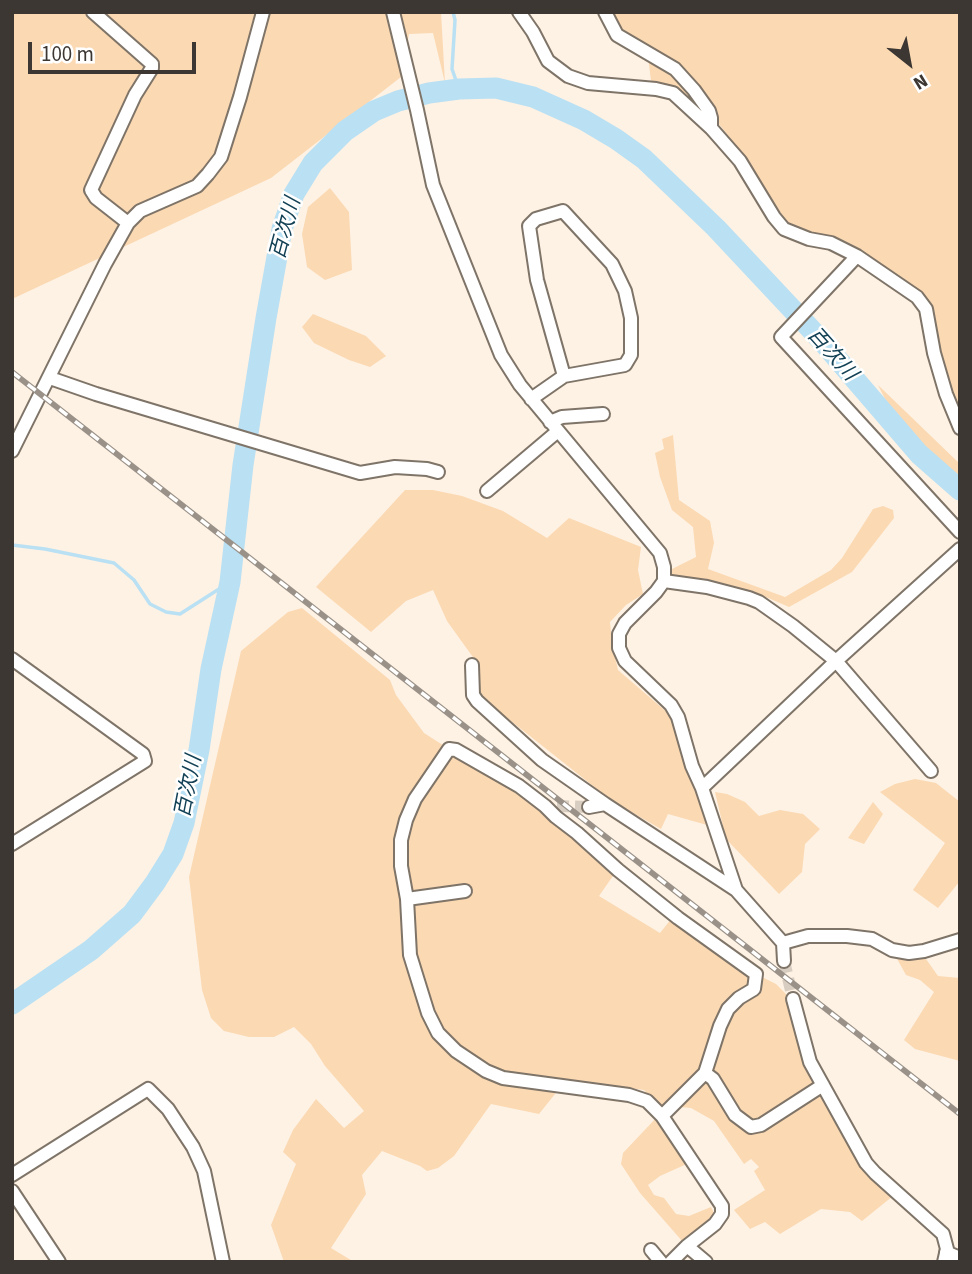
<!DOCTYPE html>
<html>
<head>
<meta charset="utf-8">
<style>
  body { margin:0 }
  #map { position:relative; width:972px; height:1274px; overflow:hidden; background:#fef2e4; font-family:"Source Sans 3",sans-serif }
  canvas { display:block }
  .frame { position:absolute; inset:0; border:14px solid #3c3732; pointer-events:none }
  .north { position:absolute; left:874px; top:28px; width:70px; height:70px; -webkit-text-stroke:5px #fff; paint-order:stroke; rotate:149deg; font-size:19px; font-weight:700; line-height:28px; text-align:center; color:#3c3732 }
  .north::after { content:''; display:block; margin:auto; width:24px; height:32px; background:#3c3732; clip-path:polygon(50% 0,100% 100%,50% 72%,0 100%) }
  .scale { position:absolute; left:28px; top:42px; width:168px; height:32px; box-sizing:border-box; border:4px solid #3c3732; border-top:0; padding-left:9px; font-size:21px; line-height:24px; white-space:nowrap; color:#3c3732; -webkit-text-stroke:5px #fff; paint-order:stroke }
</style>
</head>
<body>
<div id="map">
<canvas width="972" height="1274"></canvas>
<div class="frame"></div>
<div class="north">N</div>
<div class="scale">100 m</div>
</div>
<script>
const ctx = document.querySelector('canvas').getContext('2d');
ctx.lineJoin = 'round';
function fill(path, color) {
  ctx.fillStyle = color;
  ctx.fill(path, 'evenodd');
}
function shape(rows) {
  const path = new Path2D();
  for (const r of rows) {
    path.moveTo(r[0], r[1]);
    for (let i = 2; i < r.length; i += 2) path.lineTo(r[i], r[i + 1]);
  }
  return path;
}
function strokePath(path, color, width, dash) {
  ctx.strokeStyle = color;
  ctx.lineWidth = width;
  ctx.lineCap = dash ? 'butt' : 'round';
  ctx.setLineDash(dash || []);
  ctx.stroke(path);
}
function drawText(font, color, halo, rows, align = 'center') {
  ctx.font = font + ' "Source Sans 3","Noto Sans JP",sans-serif';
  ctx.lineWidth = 5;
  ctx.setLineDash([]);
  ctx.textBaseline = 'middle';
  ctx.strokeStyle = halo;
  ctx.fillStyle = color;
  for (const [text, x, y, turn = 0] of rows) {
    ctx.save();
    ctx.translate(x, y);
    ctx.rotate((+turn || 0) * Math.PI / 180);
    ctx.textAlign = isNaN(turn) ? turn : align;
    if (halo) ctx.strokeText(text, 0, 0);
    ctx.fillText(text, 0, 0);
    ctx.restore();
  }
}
fill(shape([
  [12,12,441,12,445,83,433,33,409,34,401,77,271,178,12,299],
  [609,12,960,12,960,414,943,370,920,293,789,226,746,159,719,124,678,88,651,81,647,48,621,32],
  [330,188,349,212,352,270,325,280,307,267,302,234,308,207],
  [313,314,366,336,386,356,370,367,349,360,314,343,302,327],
  [878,385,960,464,960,483,896,421],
  [673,435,679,500,710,521,714,543,708,569,785,597,831,570,842,558,873,509,883,506,893,510,894,518,852,572,789,607,766,597,714,582,672,578,672,569,696,557,693,527,672,510,660,477,655,453,664,449,662,439],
  [405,490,433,490,462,496,503,511,547,538,569,518,641,547,638,570,643,594,626,605,610,622,612,643,618,670,669,714,674,721,707,825,668,814,661,829,612,801,487,702,479,693,480,667,447,621,433,590,406,601,371,632,316,587],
  [302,608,390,680,396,695,424,733,537,805,615,873,599,896,660,933,672,918,726,959,776,984,786,994,805,1061,893,1196,862,1221,850,1212,821,1209,780,1234,765,1222,750,1229,734,1210,765,1190,754,1171,759,1167,751,1159,744,1164,714,1121,691,1108,658,1105,644,1090,567,1079,539,1114,491,1104,454,1156,438,1168,427,1171,420,1166,382,1151,362,1175,366,1194,331,1248,354,1262,284,1262,271,1225,296,1164,283,1152,293,1130,316,1099,344,1128,364,1111,325,1066,311,1044,294,1027,274,1037,249,1037,224,1031,211,1018,202,990,189,877,241,651,288,612],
  [915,779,936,783,960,802,960,881,938,908,913,890,945,843,880,792,895,784],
  [715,792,727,794,745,802,759,816,780,810,803,814,820,829,805,844,802,872,779,894,726,839],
  [873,802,883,814,864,844,848,838],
  [896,957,926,959,938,976,960,978,960,1061,915,1049,904,1040,934,992,920,980,906,975],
  [657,1117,689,1163,660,1176,648,1185,654,1195,664,1198,676,1214,689,1216,711,1207,715,1215,706,1225,683,1242,640,1193,621,1164,623,1153]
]), '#fbd9b3');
strokePath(shape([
  [453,12,455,20,452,69,459,89],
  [12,545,45,549,114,563,134,580,150,604,166,612,180,614,230,582]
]), '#bae0f3', 3.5);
strokePath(shape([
  [12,1004,91,950,132,914,155,883,173,854,184,823,199,750,211,669,230,582,243,465,266,318,282,229,294,194,313,163,345,131,374,111,398,101,429,93,459,89,496,88,533,97,584,120,616,139,644,159,716,228,821,340,919,454,960,490]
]), '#bae0f3', 21);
strokePath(shape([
  [557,806,589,807],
  [784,961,793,999]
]), '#d7cdc0', 12, [12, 6]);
const street = shape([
  [93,12,152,64,152,68,135,95,91,190,96,198,128,223],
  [393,12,417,110,433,185,501,355,520,385,660,553,664,567,664,581,656,592,625,623,619,634,619,648,625,661,671,705,678,717,692,766,702,788,736,890,783,943,784,961],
  [519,12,533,32,548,61,568,76,588,83,656,89,673,93,711,128,740,161,774,217,784,229,809,239,831,243,857,256,917,297,926,309,934,353,946,394,960,428],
  [605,12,617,35,675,69,694,90,709,111,711,118,711,128],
  [857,256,781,337,960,532],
  [50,378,96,394,360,473,395,467,427,469,438,472],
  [531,399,564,376,537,280,529,226,536,219,563,211,612,264,625,291,631,318,631,355,625,365,564,376],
  [550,422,562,417,603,414],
  [12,451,105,264,128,223,140,211,197,186,208,174,221,157,240,97,263,12],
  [487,491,558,431],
  [664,581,707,587,749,598,759,602,793,626,836,661,931,771],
  [12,659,143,754,145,761,12,844],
  [472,665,473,695,477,701,542,760,605,804],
  [702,788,836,661,960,549],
  [589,807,605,804,736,890],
  [465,891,407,899,410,955,428,1013,438,1033,456,1051,486,1071,503,1078,629,1095,647,1101,662,1116],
  [407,899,401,866,401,840,406,820,415,799,449,749,456,750,519,786,545,806,556,817,577,833,618,870,678,918,756,974,754,989,739,998,728,1009,720,1026,705,1073],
  [783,943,808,936,847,936,872,939,892,950,909,953,924,951,960,940],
  [793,999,810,1062,866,1163,875,1173,943,1234,947,1249,944,1262],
  [12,1175,148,1089,168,1109,193,1147,204,1171,223,1262],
  [12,1191,59,1262],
  [687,1246,706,1262],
  [651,1250,661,1262],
  [946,1252,960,1258],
  [671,1262,687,1246,715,1224,722,1214,722,1206,662,1116,705,1073,713,1079,735,1115,751,1127,761,1125,823,1085]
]);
strokePath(street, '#7f7468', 16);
strokePath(street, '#fff', 12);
const rail = shape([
  [12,372,960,1114]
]);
strokePath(rail, '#9a9289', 6);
strokePath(rail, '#fff', 3.5, [10]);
drawText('italic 21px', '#134155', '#fff', [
  ["百次川",287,229,-75],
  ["百次川",831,355,48],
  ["百次川",190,787,-79]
]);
</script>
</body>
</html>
